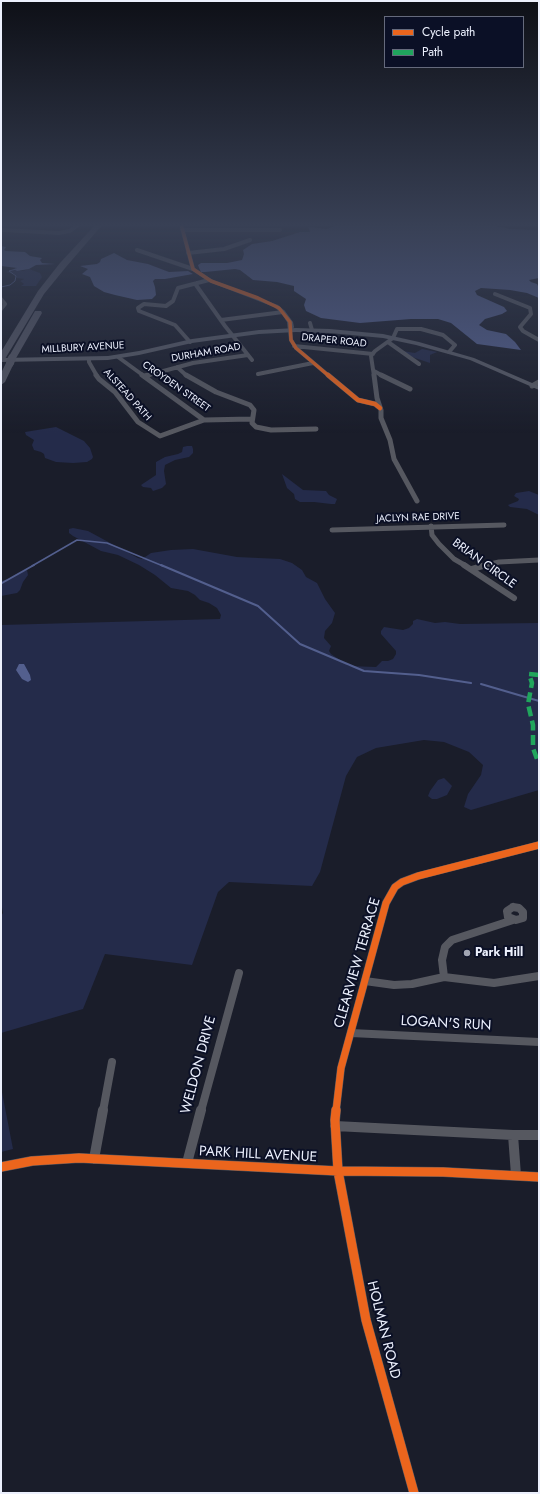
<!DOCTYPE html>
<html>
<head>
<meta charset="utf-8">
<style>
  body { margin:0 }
  #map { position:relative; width:540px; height:1494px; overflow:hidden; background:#1a1d2a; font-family:Jost,sans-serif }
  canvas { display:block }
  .frame { position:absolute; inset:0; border:2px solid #ecf0fd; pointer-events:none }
  .legend { position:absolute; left:384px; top:16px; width:140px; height:52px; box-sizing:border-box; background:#0b1026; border:1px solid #656a7c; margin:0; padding:5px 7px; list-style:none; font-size:12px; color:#ecf0fd }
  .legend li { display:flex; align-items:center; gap:8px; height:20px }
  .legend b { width:20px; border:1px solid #656a7c }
</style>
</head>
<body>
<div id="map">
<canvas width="540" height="1494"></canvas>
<div class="frame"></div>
<ul class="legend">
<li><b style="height:5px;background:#eb651d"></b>Cycle path</li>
<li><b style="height:5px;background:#20a55d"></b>Path</li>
</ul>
</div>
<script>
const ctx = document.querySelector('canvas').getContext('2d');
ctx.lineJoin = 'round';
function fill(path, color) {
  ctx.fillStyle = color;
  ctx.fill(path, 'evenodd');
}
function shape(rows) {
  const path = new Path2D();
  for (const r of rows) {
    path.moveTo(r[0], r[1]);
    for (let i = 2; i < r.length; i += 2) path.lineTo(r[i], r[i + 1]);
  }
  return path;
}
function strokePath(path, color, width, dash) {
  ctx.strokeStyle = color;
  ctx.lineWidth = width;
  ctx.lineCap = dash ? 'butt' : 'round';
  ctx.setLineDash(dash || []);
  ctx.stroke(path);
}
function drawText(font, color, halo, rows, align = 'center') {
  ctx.font = font + ' Jost,sans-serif';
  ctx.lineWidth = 4;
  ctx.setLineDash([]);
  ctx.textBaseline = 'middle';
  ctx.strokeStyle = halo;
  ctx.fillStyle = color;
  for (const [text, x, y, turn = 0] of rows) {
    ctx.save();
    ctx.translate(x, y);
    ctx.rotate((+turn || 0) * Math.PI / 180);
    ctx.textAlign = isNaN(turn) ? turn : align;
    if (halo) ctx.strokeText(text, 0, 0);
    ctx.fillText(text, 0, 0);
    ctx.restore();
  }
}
fill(shape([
  [14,269,22,271,29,269,40,273,42,277,36,286,21,286,24,284,20,281,24,279,17,278,14,274,6,272],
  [422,349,437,352,430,355,430,363,412,357,402,351,415,353],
  [56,427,84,441,90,448,93,457,92,459,87,462,73,463,56,462,45,458,44,454,41,452,34,450,32,445,34,440,26,435,25,432],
  [187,446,192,446,193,449,193,453,189,457,175,460,165,465,164,471,166,484,162,488,153,491,151,488,143,487,141,485,156,475,156,462,165,457,178,454,182,452,183,447],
  [282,474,303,490,326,491,329,495,337,499,335,504,331,504,314,502,300,502,295,499,294,494,287,488],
  [529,491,539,495,539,515,527,509,510,507,508,505,518,501,519,499,514,496,516,493],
  [73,528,88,531,138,558,142,559,151,553,171,550,193,549,237,557,280,559,292,563,302,570,306,577,317,583,325,599,335,613,332,623,325,631,324,638,331,646,329,651,331,654,349,666,376,667,382,661,388,661,393,659,396,654,396,651,381,634,381,631,384,627,403,630,409,628,413,624,413,621,417,619,435,623,445,622,460,624,539,623,539,790,471,810,464,807,468,794,481,775,483,765,469,752,444,742,424,740,376,748,357,757,346,776,320,872,312,886,229,882,218,892,192,965,105,954,83,1009,1,1033,1,916,3,913,1,902,1,625,220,619,221,615,217,608,209,603,200,600,195,595,188,591,171,588,155,575,139,565,118,555,101,551,73,536,69,533,69,529],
  [27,570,28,575,23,582,20,590,17,593,1,596,1,581,8,579,20,572],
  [444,778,452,786,447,795,437,799,432,799,428,796,430,791,438,780],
  [1,1087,13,1149,1,1152]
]), '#242b4a');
fill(shape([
  [339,224,487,224,510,229,539,230,539,278,529,280,531,282,537,284,538,286,539,298,527,293,510,290,481,288,475,291,477,295,504,307,507,311,502,314,485,319,479,325,487,330,506,334,515,342,521,350,477,344,451,323,438,319,411,319,360,323,321,318,306,311,304,305,306,299,294,291,294,286,277,282,253,280,240,270,235,269,205,272,201,272,199,268,198,265,201,263,227,263,242,260,244,254,243,250,252,244,272,241,300,232,310,232,308,227,327,229],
  [1,246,6,247,4,250,6,251,25,252,30,256,42,258,40,260,42,263,55,264,36,265,29,269,17,271,14,269,17,268,1,266],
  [114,253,127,260,148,264,169,272,188,271,193,274,165,279,155,279,153,281,155,287,156,295,152,299,137,300,115,295,104,292,94,286,90,277,82,274,88,269,80,266,97,264,100,262,101,259],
  [19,664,24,664,30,675,31,680,28,682,22,679,16,670]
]), '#535f8e');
strokePath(shape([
  [1,287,10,285,15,281,16,276,9,271,16,269]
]), '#535f8e', 1);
strokePath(shape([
  [32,566,77,540,107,543,163,566]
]), '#535f8e', 1.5);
strokePath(shape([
  [161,565,258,606,300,644,364,671,419,675,471,683],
  [2,583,34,565],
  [481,684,539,701]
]), '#535f8e', 2);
strokePath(shape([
  [1,230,59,233,70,231,79,224],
  [182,230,280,230],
  [137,250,193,269],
  [188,253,224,249,250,240],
  [197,283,196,285,225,326,252,360],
  [495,294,530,308,531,314,520,327,523,331,539,340],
  [1,299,5,304,1,309],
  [221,320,283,312],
  [310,323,312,330],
  [290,330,291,340,296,348,329,376],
  [190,342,175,325,139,311,138,308,144,304,166,306,173,301,178,288,209,280],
  [388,342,419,364],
  [294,346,373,354],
  [118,357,144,376],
  [89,359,89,362,97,376],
  [177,367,187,376],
  [374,371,383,376],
  [258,374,313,363],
  [145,376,193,363,248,355],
  [374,376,371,356,375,351,393,338,397,329,421,329,443,335,455,345,449,352]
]), '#565860', 4);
strokePath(shape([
  [96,375,99,379,115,392,138,422,160,436,204,420],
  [142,375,204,420,251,419],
  [186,375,216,392,250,405,254,410,252,423,256,427,271,430,316,429],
  [328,375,358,400,375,404,380,408],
  [374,375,377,398,381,410,381,418,390,440,394,459,417,501],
  [381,375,410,389],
  [144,376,149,375],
  [532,386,539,382],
  [431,526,432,535,439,544,454,559,466,566],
  [332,530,504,525],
  [482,566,499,562,539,560]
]), '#565860', 5);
strokePath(shape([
  [464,565,514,598],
  [472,569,486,565]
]), '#565860', 6);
strokePath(shape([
  [513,907,519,908,523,912,523,918,516,920,508,917,507,911,513,907],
  [444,977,442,960,445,947,452,940,513,920],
  [365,981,394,985,412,984,444,977,494,983,539,976],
  [351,1033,539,1042],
  [103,1111,112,1062],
  [201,1111,239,973],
  [336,1111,341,1068,386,903,395,887,402,882,418,876,539,845]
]), '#565860', 8);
strokePath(shape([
  [336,1110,335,1120,338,1171,366,1320,414,1493],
  [335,1126,513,1135,516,1175],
  [513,1135,539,1135],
  [94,1159,103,1110],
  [187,1163,201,1110],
  [1,1167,32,1161,79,1158,338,1171,443,1172,539,1177]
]), '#565860', 10);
fill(shape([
  [179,224,183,224,195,268,213,280,278,305,285,311,293,322,294,327,292,331,288,331,287,322,281,313,274,307,209,282,191,270,179,224]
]), '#565860');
fill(shape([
  [296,328,330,329,383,334,419,342,474,358,539,386,539,390,470,360,416,345,383,338,330,333,296,332,259,334,192,343,139,355,108,360,1,362,1,358,108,356,139,351,192,339,259,330,296,328]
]), '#585b66');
fill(shape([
  [96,224,103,224,66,267,44,294,5,359,1,362,1,352,38,291,60,263,96,224],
  [35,311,41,311,42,313,15,360,9,360,8,358,35,311],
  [10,360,14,363,5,382,1,385,1,373,7,361,10,360]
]), '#545663');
strokePath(shape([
  [10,363,12,358]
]), '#545663', 8);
strokePath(shape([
  [539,675,529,674,532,683,528,704,533,725,533,748,537,759,539,760]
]), '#20a55d', 4.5, [10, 4.5]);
strokePath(shape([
  [181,224,193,269,211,281,258,298,279,308,290,322,291,340,296,348,329,376]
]), '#eb651d', 3.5);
strokePath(shape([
  [328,375,358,400,375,404,380,408]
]), '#eb651d', 4.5);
strokePath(shape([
  [336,1111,341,1068,386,903,395,887,402,882,418,876,539,845]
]), '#eb651d', 7);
strokePath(shape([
  [336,1110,335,1120,338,1171,366,1320,414,1493],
  [1,1167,32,1161,79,1158,338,1171,443,1172,539,1177]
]), '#eb651d', 9);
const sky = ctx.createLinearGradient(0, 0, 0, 433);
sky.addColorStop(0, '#0e1017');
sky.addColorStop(0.52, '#384055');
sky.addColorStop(1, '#38405500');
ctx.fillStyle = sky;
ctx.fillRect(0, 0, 540, 433);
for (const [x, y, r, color] of [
  [467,953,4,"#a2a6b3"]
]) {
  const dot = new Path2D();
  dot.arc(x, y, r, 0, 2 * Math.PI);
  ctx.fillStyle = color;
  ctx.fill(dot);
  strokePath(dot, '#0b1026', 1.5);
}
drawText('10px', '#ecf0fd', '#0b1026', [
  ["DRAPER ROAD",334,341,6],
  ["MILLBURY AVENUE",83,348,-3],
  ["DURHAM ROAD",206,353,-10],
  ["CROYDEN STREET",176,387,35],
  ["ALSTEAD PATH",127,395,48],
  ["JACLYN RAE DRIVE",418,518,-2]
]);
drawText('12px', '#ecf0fd', '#0b1026', [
  ["BRIAN CIRCLE",484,564,36]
]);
drawText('bold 12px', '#ecf0fd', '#0b1026', [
  ["Park Hill",475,953]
], 'left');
drawText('14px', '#ecf0fd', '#0b1026', [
  ["CLEARVIEW TERRACE",358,963,-74],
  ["LOGAN'S RUN",446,1024,3],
  ["WELDON DRIVE",199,1065,-75],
  ["PARK HILL AVENUE",258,1155,3],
  ["HOLMAN ROAD",383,1330,76]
]);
</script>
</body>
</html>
